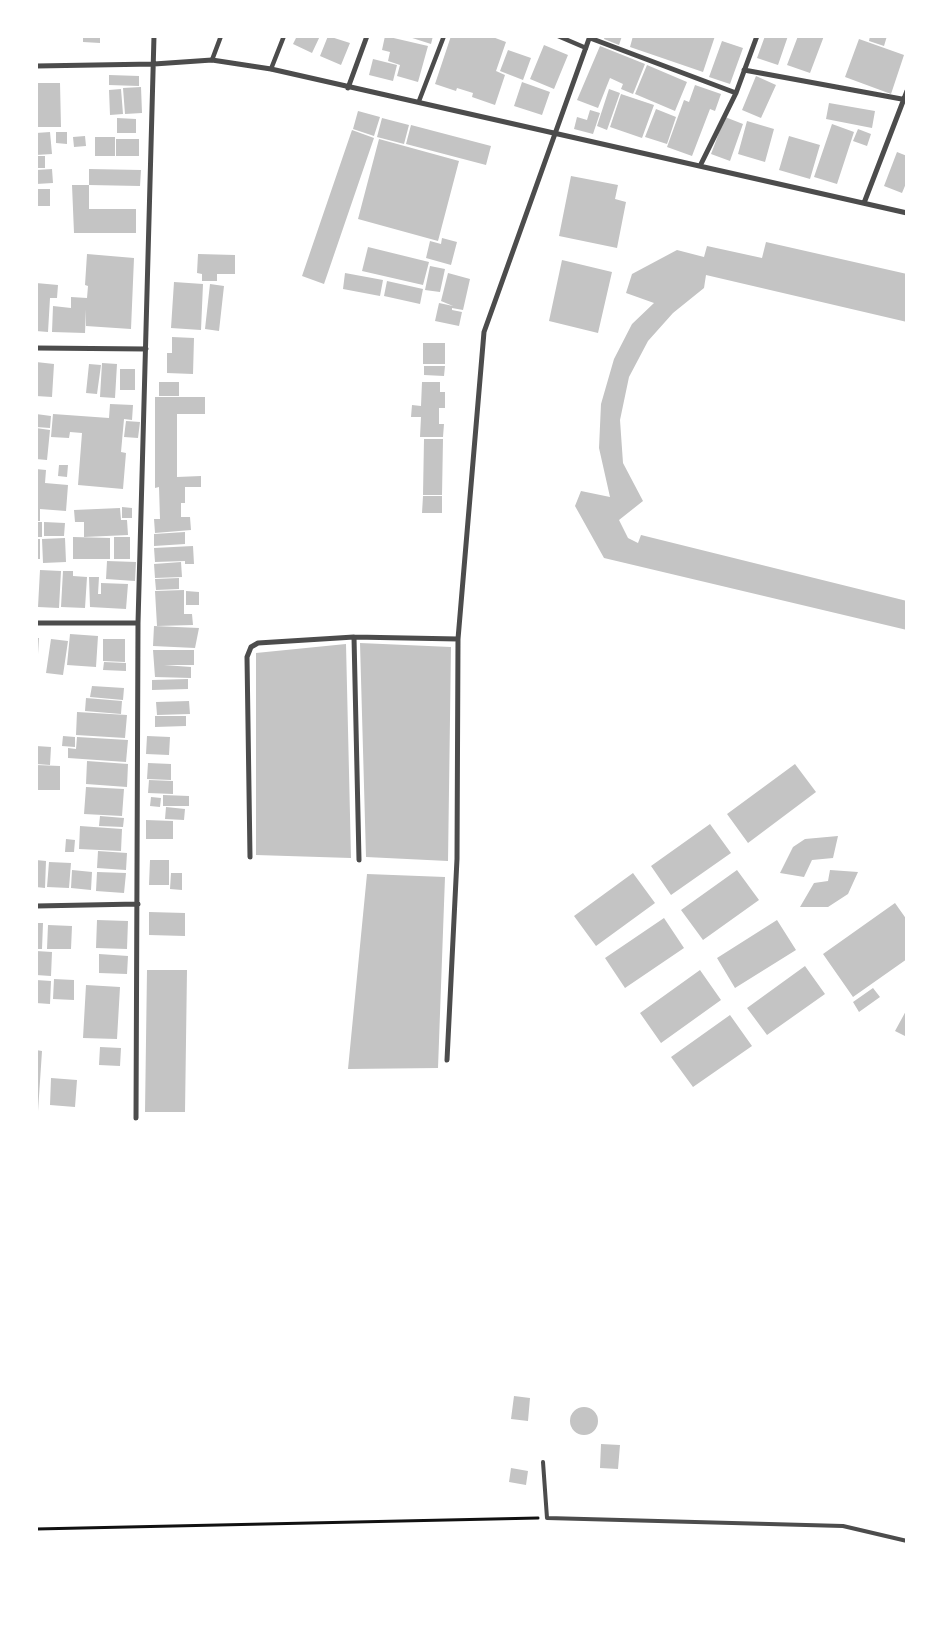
<!DOCTYPE html>
<html>
<head>
<meta charset="utf-8">
<style>
  body { margin:0 }
  #map { position:relative; width:943px; height:1638px; overflow:hidden; background:#fff; font-family:"Noto Sans",sans-serif }
  canvas { display:block }
  .frame { position:absolute; inset:0; border:38px solid #fff; pointer-events:none }
</style>
</head>
<body>
<div id="map">
<canvas width="943" height="1638"></canvas>
<div class="frame"></div>
</div>
<script>
const ctx = document.querySelector('canvas').getContext('2d');
ctx.lineJoin = 'round';
function fill(path, color) {
  ctx.fillStyle = color;
  ctx.fill(path, 'evenodd');
}
function shape(rows) {
  const path = new Path2D();
  for (const r of rows) {
    if (r.length === 3) {
      path.moveTo(r[0] + r[2], r[1]);
      path.arc(r[0], r[1], r[2], 0, 2 * Math.PI);
      continue;
    }
    path.moveTo(r[0], r[1]);
    for (let i = 2; i < r.length; i += 2) path.lineTo(r[i], r[i + 1]);
  }
  return path;
}
function strokePath(path, color, width, dash) {
  ctx.strokeStyle = color;
  ctx.lineWidth = width;
  ctx.lineCap = dash ? 'butt' : 'round';
  ctx.setLineDash(dash || []);
  ctx.stroke(path);
}
fill(shape([
  [83,36,100,36,100,43,83,42],
  [297,36,320,36,312,53,293,44],
  [328,36,350,43,341,65,320,56],
  [385,36,428,46,418,82,397,76,400,65,388,61,390,52,382,50],
  [406,36,433,36,431,44],
  [451,36,490,36,506,42,496,71,505,75,495,105,472,97,473,93,457,88,456,91,435,84],
  [605,36,622,36,619,45,604,39],
  [633,36,715,36,703,72,630,47],
  [765,36,788,36,778,65,757,58],
  [798,36,824,36,810,73,787,65],
  [870,36,887,36,884,46,869,41],
  [859,39,904,55,891,94,845,77],
  [722,41,743,48,730,84,709,77],
  [544,45,568,55,554,89,530,79],
  [600,46,645,64,633,94,621,89,623,84,610,78,598,108,577,100],
  [508,50,531,58,523,80,500,71],
  [373,59,397,65,393,81,369,75],
  [647,65,687,82,675,111,635,94],
  [109,75,139,76,139,86,109,85],
  [756,76,776,85,761,118,742,110],
  [522,82,550,92,542,115,514,106],
  [36,83,60,83,61,127,36,127],
  [695,85,721,94,715,111,710,109,692,156,667,147,684,100,689,102],
  [141,87,142,113,125,114,123,88],
  [121,89,123,114,110,115,109,90],
  [609,89,620,93,607,130,597,126],
  [621,94,654,105,642,138,610,127],
  [829,103,875,111,872,128,826,119],
  [656,109,676,117,667,144,645,137],
  [590,110,600,113,593,134,574,129,577,117,587,120],
  [358,111,380,117,374,136,353,129],
  [725,117,743,124,730,161,711,154],
  [117,118,136,119,136,133,117,133],
  [382,118,409,125,404,144,377,137],
  [747,121,774,129,765,162,738,154],
  [832,124,854,132,837,184,814,177],
  [411,125,491,146,486,165,406,144],
  [858,129,871,134,867,146,853,141],
  [352,130,374,138,324,284,302,276],
  [50,132,52,154,36,155,36,133],
  [56,132,67,132,67,144,56,143],
  [85,136,86,146,74,147,73,137],
  [789,136,820,145,810,179,779,170],
  [95,137,115,137,115,156,95,156],
  [116,139,139,139,139,156,116,156],
  [379,139,459,161,438,241,358,219],
  [897,152,907,156,907,181,902,193,884,186],
  [36,156,45,156,45,168,36,168],
  [52,169,53,183,36,184,36,170],
  [89,169,141,170,140,186,89,185],
  [571,176,618,185,615,199,626,202,617,248,559,236],
  [72,185,89,185,89,209,136,209,136,233,74,233],
  [36,189,50,189,50,206,36,206],
  [442,238,457,242,451,265,426,258,430,241,441,244],
  [766,242,907,274,907,322,706,275,704,288,673,313,648,341,629,377,620,420,623,463,643,501,619,520,628,538,638,543,641,535,907,601,907,630,604,558,575,506,581,491,610,497,599,448,601,404,614,359,632,324,654,303,626,293,632,274,677,250,704,257,707,246,762,258],
  [368,247,429,262,423,285,362,271],
  [87,254,134,258,131,329,86,326,86,309,85,333,52,332,53,306,71,308,71,297,87,298,88,286,85,285],
  [198,254,235,255,235,274,217,274,217,281,202,281,202,274,197,273],
  [562,260,612,272,598,333,549,321],
  [430,266,445,269,440,292,425,290],
  [345,273,383,280,380,296,343,289],
  [448,273,470,279,463,310,452,308,452,310,462,312,459,326,435,321,439,303,453,306,441,301],
  [387,281,423,289,420,304,384,296],
  [174,282,203,284,201,330,171,328],
  [36,283,58,285,57,298,50,298,48,332,36,331],
  [210,284,224,286,219,331,205,329],
  [172,337,194,338,193,374,167,373,167,353,172,353],
  [423,343,445,343,445,364,423,364],
  [36,362,54,364,52,397,36,396],
  [102,363,117,364,115,398,100,397],
  [89,364,101,365,97,394,86,393],
  [424,366,445,366,444,376,424,375],
  [120,369,135,369,135,390,120,390],
  [159,382,179,382,179,396,159,396],
  [422,382,440,382,440,392,445,392,445,408,439,408,439,424,444,424,443,437,420,437,421,417,411,417,412,405,421,406],
  [155,397,205,397,205,414,177,414,177,477,201,476,201,487,185,487,185,503,181,503,181,517,190,517,191,530,155,533,154,519,160,519,159,487,155,488],
  [110,404,133,405,132,420,124,419,121,452,126,453,123,489,78,485,82,433,70,432,69,438,51,437,53,414,109,418],
  [36,414,51,416,50,428,36,427],
  [126,421,140,422,138,438,124,437],
  [36,428,50,430,47,460,36,459],
  [424,439,443,439,442,495,423,495],
  [59,465,68,465,67,477,58,476],
  [36,469,46,470,45,483,68,485,66,511,40,509,40,521,36,521],
  [423,496,442,496,442,513,422,513],
  [122,507,132,508,132,518,122,518],
  [120,508,121,520,127,520,128,535,84,537,84,522,75,522,74,510],
  [36,522,42,522,42,537,36,537],
  [44,522,65,523,64,536,44,536],
  [185,532,185,544,154,546,154,534],
  [73,537,110,538,110,559,73,559],
  [114,537,130,537,130,559,114,559],
  [65,538,66,562,43,563,42,539],
  [36,539,40,539,40,559,36,559],
  [193,546,194,564,185,564,185,561,155,562,154,548],
  [107,561,136,562,135,581,106,579],
  [181,562,182,577,155,578,154,564],
  [40,570,61,571,59,608,38,607],
  [63,571,73,571,73,576,87,577,85,608,61,607],
  [89,577,99,577,98,594,101,594,101,583,128,584,126,609,90,607],
  [179,578,179,589,156,590,155,579],
  [184,590,184,614,192,614,193,625,157,626,155,591],
  [186,591,199,592,199,605,186,605],
  [154,626,199,628,195,648,153,646],
  [70,634,98,636,96,667,67,665],
  [36,638,39,638,38,654,36,654],
  [51,639,68,641,63,675,46,673],
  [103,639,125,639,125,662,103,661],
  [360,643,451,647,448,861,366,857],
  [346,644,351,858,256,855,256,653],
  [153,650,194,650,194,665,164,665,191,667,191,678,155,677],
  [104,662,126,663,126,671,103,670],
  [188,679,188,689,152,690,152,680],
  [92,686,124,688,123,700,90,697],
  [86,698,122,701,121,714,85,711],
  [189,701,190,714,157,715,156,702],
  [77,712,127,715,125,738,76,735],
  [155,716,186,716,186,726,155,727],
  [63,736,75,737,75,747,62,746],
  [147,736,170,737,169,755,146,754],
  [77,737,128,740,126,762,68,758,68,748,76,749],
  [36,746,51,747,50,765,36,764],
  [87,761,128,764,127,787,86,784],
  [148,763,171,764,171,780,147,779],
  [795,764,816,792,748,843,727,814],
  [36,765,60,766,60,790,36,790],
  [149,780,173,781,173,794,148,793],
  [86,787,124,789,122,816,84,814],
  [163,795,189,796,189,806,163,806],
  [151,797,161,798,160,807,150,806],
  [166,807,185,809,184,820,165,819],
  [100,816,124,818,123,827,99,826],
  [146,820,173,821,173,839,146,839],
  [710,824,731,853,671,895,651,866],
  [80,826,122,829,121,851,79,849],
  [838,836,833,858,812,860,804,877,780,873,793,847,805,839],
  [66,839,75,840,74,852,65,852],
  [98,851,127,853,126,870,97,868],
  [36,860,46,861,45,888,36,887],
  [150,860,169,860,169,885,149,885],
  [49,862,71,863,69,888,47,887],
  [72,870,92,872,91,890,71,888],
  [737,870,759,900,703,940,681,910],
  [830,870,858,872,848,894,828,907,800,907,814,883,828,881],
  [97,872,126,873,124,893,96,891],
  [171,873,182,873,182,890,170,889],
  [633,873,655,903,596,946,574,916],
  [367,874,445,877,438,1068,348,1069],
  [895,903,907,920,907,959,853,997,823,954],
  [149,912,185,913,185,936,149,935],
  [664,918,684,948,625,988,605,958],
  [97,920,128,921,127,949,96,948],
  [777,920,796,950,735,988,717,958],
  [36,923,43,923,42,949,36,949],
  [48,925,72,926,71,949,47,949],
  [36,951,52,952,51,976,36,975],
  [99,954,128,956,127,974,99,973],
  [805,966,825,994,767,1035,747,1008],
  [147,970,187,970,185,1112,145,1112],
  [700,970,721,1000,661,1043,640,1013],
  [54,979,74,980,74,1000,53,999],
  [36,980,51,981,50,1004,36,1003],
  [86,985,120,987,117,1039,83,1038],
  [873,988,880,997,859,1012,853,1002],
  [907,1009,907,1037,895,1031],
  [730,1015,752,1046,693,1087,671,1057],
  [100,1047,121,1048,120,1066,99,1065],
  [36,1050,42,1051,38,1111,36,1111],
  [51,1078,77,1080,75,1107,50,1105],
  [514,1396,530,1398,528,1421,511,1419],
  [584,1421,14],
  [601,1444,620,1445,618,1469,600,1468],
  [511,1468,528,1471,526,1485,509,1482]
]), '#c4c4c4');
strokePath(shape([
  [36,1529,538,1518]
]), '#111', 3);
strokePath(shape([
  [543,1462,547,1518,843,1526,907,1541]
]), '#4c4c4c', 4);
strokePath(shape([
  [558,36,586,48],
  [212,60,221,36],
  [271,69,284,36],
  [419,101,444,36]
]), '#4c4c4c', 4.5);
strokePath(shape([
  [590,38,736,93],
  [36,66,154,64,212,60,271,69,907,213],
  [744,70,907,100],
  [348,88,367,36],
  [700,166,736,93,757,36],
  [864,203,907,91],
  [36,348,146,349],
  [36,623,138,623],
  [354,637,359,860],
  [458,639,484,332,590,36],
  [250,857,247,657,251,647,258,643,354,637,458,639,457,859,447,1060],
  [36,906,138,904],
  [136,1118,138,623,154,36]
]), '#4c4c4c', 5);
</script>
</body>
</html>
